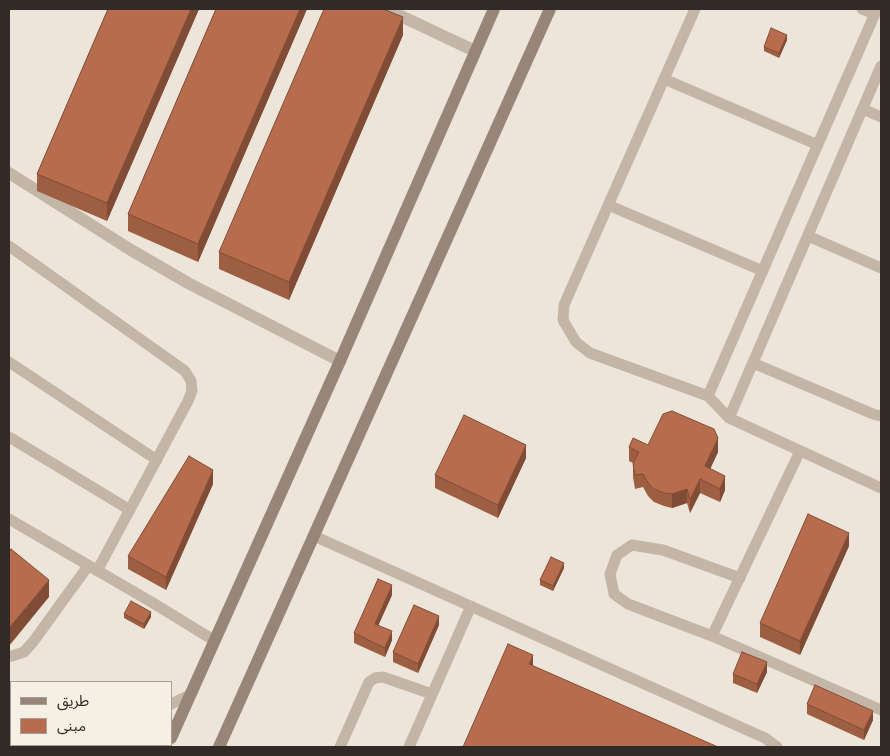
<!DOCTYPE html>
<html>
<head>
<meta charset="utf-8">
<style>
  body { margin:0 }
  #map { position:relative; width:890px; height:756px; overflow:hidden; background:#ede5d9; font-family:Quicksand,"Noto Sans Arabic",sans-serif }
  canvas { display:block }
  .frame { position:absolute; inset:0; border:10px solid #312a26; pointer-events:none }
  .legend { position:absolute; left:10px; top:681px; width:162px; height:65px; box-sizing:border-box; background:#f6efe4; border:1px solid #a7a098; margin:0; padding:6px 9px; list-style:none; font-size:15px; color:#312a26 }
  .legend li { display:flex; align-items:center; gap:10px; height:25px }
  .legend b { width:25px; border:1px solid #a7a098 }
</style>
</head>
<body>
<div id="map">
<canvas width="890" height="756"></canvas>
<div class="frame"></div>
<ul class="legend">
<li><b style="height:6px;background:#978578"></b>طريق</li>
<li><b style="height:14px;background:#b76d4d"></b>مبنى</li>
</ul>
</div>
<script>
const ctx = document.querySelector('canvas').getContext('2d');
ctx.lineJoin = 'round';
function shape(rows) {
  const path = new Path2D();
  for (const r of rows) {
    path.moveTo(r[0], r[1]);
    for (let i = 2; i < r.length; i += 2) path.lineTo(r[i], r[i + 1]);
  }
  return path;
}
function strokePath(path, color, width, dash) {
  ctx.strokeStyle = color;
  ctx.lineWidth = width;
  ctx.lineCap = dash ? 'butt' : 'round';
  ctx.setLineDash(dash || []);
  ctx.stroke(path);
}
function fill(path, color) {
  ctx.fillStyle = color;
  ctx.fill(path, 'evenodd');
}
strokePath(shape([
  [695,9,564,305,563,320,576,342,590,353,708,396,729,418,881,488],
  [862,9,875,14],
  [664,79,818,145],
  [863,109,881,117],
  [608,205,763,271],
  [808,236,881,268],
  [9,246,185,371,191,381,192,391,188,401,97,571],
  [9,362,157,460],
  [753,363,873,414,881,416],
  [708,396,877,9],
  [729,418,881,66],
  [9,437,130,510],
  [9,519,153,603,215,641],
  [314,536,765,738,777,747],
  [740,578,663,550,632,545,617,555,610,574,614,594,628,604,712,636,881,710],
  [712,636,800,451],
  [9,656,12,656,24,652,33,642,88,566],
  [171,704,190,695],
  [9,741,11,742],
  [124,745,128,747],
  [340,747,369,682,375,678,383,677,432,694],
  [409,747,471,606]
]), '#c4b6a6', 11);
strokePath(shape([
  [386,9,475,51],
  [9,173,131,250,188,283,340,361]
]), '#c4b6a6', 12);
strokePath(shape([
  [171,738,340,361,494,9],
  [219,747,550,9]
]), '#978578', 12);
fill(shape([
  [108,9,199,9,107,221,37,191,37,174],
  [216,9,307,9,198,262,128,231,128,214],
  [403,35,289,300,219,269,219,252],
  [787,40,779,58,764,51,764,47],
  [648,445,718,452,710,469,725,490,720,502,700,493,690,513,687,503,672,508,664,506,654,502,648,496,643,487,635,489,633,477,633,463,629,461,629,447],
  [526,458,498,518,435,488,435,475],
  [213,484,166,590,128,569,128,556],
  [849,546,800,655,760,637,760,623],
  [564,568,553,591,540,585,540,580],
  [392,595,378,625,392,640,385,657,354,643,354,633],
  [124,614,151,617,144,629,124,618],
  [439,625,418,673,393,662,393,652],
  [767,672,757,693,733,683,733,674],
  [807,704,873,720,864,740,807,714]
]), '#9d5e42');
fill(shape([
  [191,9,199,9,107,221,107,203],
  [300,9,307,9,198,262,198,244],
  [403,17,403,35,289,300,289,282],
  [787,35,787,40,779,58,779,53],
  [718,438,718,452,705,480,705,466],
  [526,445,526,458,498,518,498,505],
  [213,470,213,484,166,590,166,577],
  [725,476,725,490,720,502,720,489],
  [700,479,700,493,690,513,690,500],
  [687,489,687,503,672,508,672,494],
  [849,533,849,546,800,655,800,641],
  [564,563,564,568,553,591,553,586],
  [49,580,49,597,9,646,9,628],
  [392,585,392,595,375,633,375,624],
  [151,612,151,617,144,629,144,624],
  [439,616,439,625,418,673,418,664],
  [392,631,392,640,385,657,385,648],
  [533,655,533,672,529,664],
  [767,662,767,672,757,693,757,684],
  [873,711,873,720,864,740,864,730]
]), '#804c36');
const building = shape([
  [108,9,191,9,107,203,37,174,108,9],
  [216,9,300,9,198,244,128,214,216,9],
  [324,9,383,9,403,17,289,282,219,252,324,9],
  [771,28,787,35,779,53,764,47,771,28],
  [672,411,714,429,718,438,705,466,725,476,720,489,700,479,690,500,687,489,672,494,664,493,654,489,648,483,643,474,635,475,633,463,639,452,629,447,633,438,648,445,663,414,672,411],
  [464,415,526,445,498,505,435,475,464,415],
  [189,456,213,470,166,577,128,556,189,456],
  [808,514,849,533,800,641,760,623,808,514],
  [11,549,49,580,9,628,9,552,11,549],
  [551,557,564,563,553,586,540,580,551,557],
  [378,579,392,585,375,624,392,631,385,648,354,633,378,579],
  [131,601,151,612,144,624,124,614,131,601],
  [414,605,439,616,418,664,393,652,414,605],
  [508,644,533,655,529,664,718,747,463,747,508,644],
  [742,652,767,662,757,684,733,674,742,652],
  [815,685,873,711,864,730,807,704,815,685]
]);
fill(building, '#b76d4d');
strokePath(building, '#804c36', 1);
</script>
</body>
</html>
